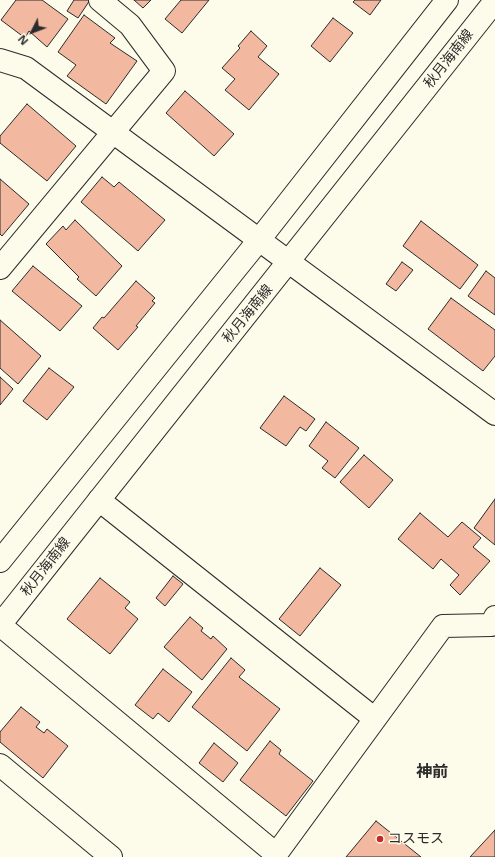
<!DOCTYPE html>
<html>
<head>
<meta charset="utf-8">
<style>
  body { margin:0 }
  #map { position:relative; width:495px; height:857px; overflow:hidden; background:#fdfbea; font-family:"Noto Sans",sans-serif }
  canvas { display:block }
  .north { position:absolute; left:12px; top:12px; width:40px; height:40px; -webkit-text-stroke:3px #fdfbea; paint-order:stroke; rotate:228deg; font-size:11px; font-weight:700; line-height:16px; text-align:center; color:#2b2b2b }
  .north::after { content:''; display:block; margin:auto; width:14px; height:18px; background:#2b2b2b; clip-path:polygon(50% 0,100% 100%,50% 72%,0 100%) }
</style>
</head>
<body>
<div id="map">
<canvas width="495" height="857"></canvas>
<div class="north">N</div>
</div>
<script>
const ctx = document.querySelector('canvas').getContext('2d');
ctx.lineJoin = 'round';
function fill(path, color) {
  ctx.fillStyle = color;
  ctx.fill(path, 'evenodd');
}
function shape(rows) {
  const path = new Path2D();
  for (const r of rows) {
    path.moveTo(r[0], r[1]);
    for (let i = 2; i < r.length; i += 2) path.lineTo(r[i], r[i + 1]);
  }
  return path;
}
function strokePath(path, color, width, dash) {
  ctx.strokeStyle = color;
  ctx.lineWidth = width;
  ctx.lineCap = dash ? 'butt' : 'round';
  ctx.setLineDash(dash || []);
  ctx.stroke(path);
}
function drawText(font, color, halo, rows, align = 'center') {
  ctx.font = font + ' "Noto Sans","Noto Sans JP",sans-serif';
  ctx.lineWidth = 3;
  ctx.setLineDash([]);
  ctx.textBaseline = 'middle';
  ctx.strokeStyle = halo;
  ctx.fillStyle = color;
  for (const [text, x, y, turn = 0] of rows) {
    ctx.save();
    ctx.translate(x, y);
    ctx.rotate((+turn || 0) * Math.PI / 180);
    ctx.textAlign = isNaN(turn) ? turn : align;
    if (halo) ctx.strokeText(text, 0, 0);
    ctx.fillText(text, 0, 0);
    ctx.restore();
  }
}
const building = shape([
  [16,0,42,0,68,19,47,47,29,31,25,38,1,20,16,0],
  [74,0,90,0,78,18,67,11,74,0],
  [134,0,151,0,143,8,134,0],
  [181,0,209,0,182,33,165,19,181,0],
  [355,0,381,0,370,15,353,2,355,0],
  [84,15,115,38,110,43,137,61,106,104,67,76,76,65,58,52,84,15],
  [333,18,353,33,330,62,311,46,333,18],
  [251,31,267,46,258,57,279,74,249,110,225,90,235,79,222,68,240,48,238,46,251,31],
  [185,91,234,134,214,156,166,113,185,91],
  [27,104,76,146,47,181,0,143,0,136,27,104],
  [102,177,114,187,119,182,165,220,138,251,81,202,102,177],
  [0,179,29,204,2,236,0,234,0,179],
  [75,220,122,266,96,296,77,279,79,277,46,244,63,226,66,230,75,220],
  [421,221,478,265,460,289,403,246,421,221],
  [402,262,413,270,396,291,386,284,402,262],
  [33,266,82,306,60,331,12,291,33,266],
  [486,271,495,278,495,315,468,296,486,271],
  [136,281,155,298,152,301,155,303,136,326,138,327,118,350,93,328,102,317,104,318,136,281],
  [451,298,495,330,495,356,483,371,428,329,451,298],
  [0,320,41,356,18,384,0,368,0,320],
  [49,368,74,387,47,420,23,401,49,368],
  [0,377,13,389,0,405,0,377],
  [284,396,315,419,306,431,300,427,286,446,260,428,284,396],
  [326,422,359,448,335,478,322,468,328,461,309,446,326,422],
  [364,455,393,480,369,508,340,482,364,455],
  [495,499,495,545,474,528,495,499],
  [420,513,448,537,462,522,481,538,473,547,490,561,460,595,450,585,459,575,441,559,433,569,398,539,420,513],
  [320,568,341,585,300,636,279,619,320,568],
  [173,576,183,584,165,606,156,598,173,576],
  [100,578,130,602,125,608,138,619,110,654,67,619,100,578],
  [190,617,203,628,201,631,211,639,213,636,227,649,202,680,164,647,190,617],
  [231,658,245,670,239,677,280,709,247,751,192,707,231,658],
  [163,669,192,692,169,722,158,713,153,719,135,705,163,669],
  [21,707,40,722,36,727,44,733,47,729,68,746,43,778,0,742,0,732,21,707],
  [270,741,281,750,279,754,313,781,286,816,240,780,270,741],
  [214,743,238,763,223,782,199,763,214,743],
  [376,821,421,857,346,857,376,821],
  [495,830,495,857,470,857,495,830]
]);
fill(building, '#f2b8a0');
strokePath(building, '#2b2b2b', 1);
const minor = shape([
  [0,268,164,71,130,25,100,0],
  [99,500,375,719],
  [0,625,276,854],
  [0,765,111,857],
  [274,857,443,626,491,625,495,617]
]);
const tertiary = shape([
  [0,60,26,68,495,414]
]);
const secondary = shape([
  [0,561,259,240,447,0],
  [0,625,495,1]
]);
strokePath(minor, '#2b2b2b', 24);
strokePath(tertiary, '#2b2b2b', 24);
strokePath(secondary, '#2b2b2b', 24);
strokePath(minor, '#fdfbea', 22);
strokePath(tertiary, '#fdfbea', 22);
strokePath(secondary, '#fdfbea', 22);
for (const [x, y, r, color] of [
  [380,839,4,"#c62828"]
]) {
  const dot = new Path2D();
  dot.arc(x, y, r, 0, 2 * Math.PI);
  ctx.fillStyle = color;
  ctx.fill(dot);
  strokePath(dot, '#fdfbea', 1.5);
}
drawText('14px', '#2b2b2b', '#fdfbea', [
  ["秋月海南線",449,59,-52],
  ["秋月海南線",248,314,-51],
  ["秋月海南線",46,567,-52]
]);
drawText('14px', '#2b2b2b', '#fdfbea', [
  ["コスモス",388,839]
], 'left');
drawText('bold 16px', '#2b2b2b', '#fdfbea', [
  ["神前",432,772]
]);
</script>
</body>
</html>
